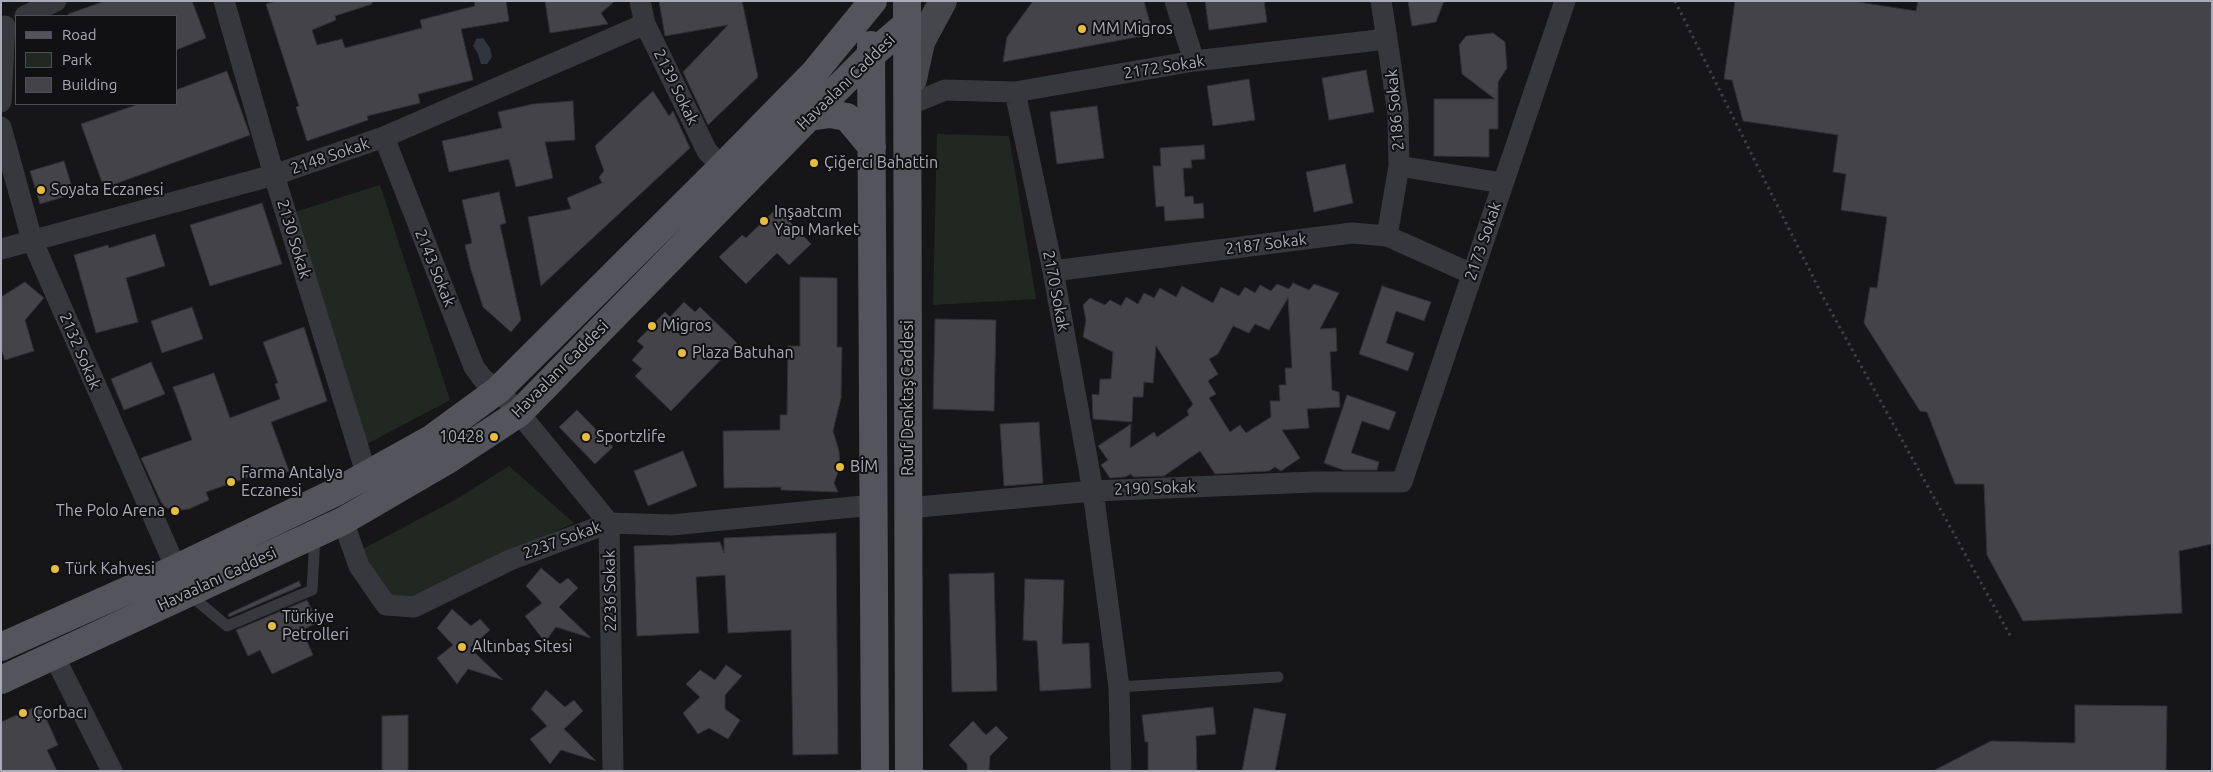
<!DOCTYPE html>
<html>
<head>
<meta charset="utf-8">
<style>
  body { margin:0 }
  #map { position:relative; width:2213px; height:772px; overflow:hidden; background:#161618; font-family:Ubuntu,sans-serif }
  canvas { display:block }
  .frame { position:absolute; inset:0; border:2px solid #a9acb7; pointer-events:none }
  .legend { position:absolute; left:15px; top:15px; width:162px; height:90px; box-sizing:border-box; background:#111113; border:1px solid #4e4f55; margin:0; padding:6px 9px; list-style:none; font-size:15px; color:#a9acb7 }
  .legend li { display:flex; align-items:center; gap:10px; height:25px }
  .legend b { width:25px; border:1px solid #4e4f55 }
</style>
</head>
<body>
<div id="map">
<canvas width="2213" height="772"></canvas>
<div class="frame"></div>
<ul class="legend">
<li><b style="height:6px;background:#54555c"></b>Road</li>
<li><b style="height:14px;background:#212822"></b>Park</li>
<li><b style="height:14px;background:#434348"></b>Building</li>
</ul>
</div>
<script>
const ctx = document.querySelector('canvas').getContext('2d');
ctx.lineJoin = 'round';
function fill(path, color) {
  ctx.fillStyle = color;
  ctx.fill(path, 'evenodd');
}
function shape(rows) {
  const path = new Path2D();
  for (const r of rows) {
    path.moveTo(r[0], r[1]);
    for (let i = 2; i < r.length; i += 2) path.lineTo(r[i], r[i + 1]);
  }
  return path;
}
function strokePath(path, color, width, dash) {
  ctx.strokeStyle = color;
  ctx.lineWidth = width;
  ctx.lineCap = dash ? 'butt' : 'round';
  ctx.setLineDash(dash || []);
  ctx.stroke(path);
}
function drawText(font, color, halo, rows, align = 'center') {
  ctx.font = font + ' Ubuntu,sans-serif';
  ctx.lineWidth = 4;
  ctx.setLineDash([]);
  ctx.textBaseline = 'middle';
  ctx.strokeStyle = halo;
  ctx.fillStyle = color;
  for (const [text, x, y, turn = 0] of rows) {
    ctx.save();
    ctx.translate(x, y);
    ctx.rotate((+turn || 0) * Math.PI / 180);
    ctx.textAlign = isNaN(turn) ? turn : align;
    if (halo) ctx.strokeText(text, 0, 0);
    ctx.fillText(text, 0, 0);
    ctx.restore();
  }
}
fill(shape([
  [937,134,1009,136,1036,299,933,305],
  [380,185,450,400,365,445,295,212],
  [509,466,574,523,403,600,387,598,359,551,455,500]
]), '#212822');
fill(shape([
  [483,38,490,48,492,57,487,64,481,64,478,54,473,46,476,39]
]), '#2f363d');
const building = shape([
  [105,1,192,1,206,38,176,50,176,16,69,16,68,14,105,1],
  [276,1,372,1,372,4,335,16,336,20,312,30,317,45,342,39,345,48,422,28,420,20,475,6,474,1,506,1,509,21,461,29,473,80,418,94,420,103,367,116,368,120,307,141,296,107,299,106,266,4,276,1],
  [545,1,615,1,601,13,608,24,550,33,545,1],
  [659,1,742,1,758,77,708,125,683,72,728,25,665,36,659,1],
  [1033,1,1144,1,1153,34,1003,62,1007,37,1033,1],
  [1205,1,1264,1,1267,22,1209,30,1205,1],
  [1408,1,1444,1,1436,22,1412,26,1408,1],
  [1735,1,1852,1,1916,11,1918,1,2212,1,2212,544,2179,551,2182,613,2023,621,1987,555,1984,484,1955,484,1927,412,1920,411,1864,323,1870,287,1877,288,1887,217,1841,210,1846,174,1833,172,1838,135,1743,121,1732,80,1724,79,1735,1],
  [1493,33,1505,42,1507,68,1498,82,1498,129,1489,129,1489,157,1434,156,1434,99,1495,99,1462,74,1459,45,1466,36,1493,33],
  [1366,70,1374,112,1329,120,1322,78,1366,70],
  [227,71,250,135,104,188,81,124,139,104,176,104,176,90,227,71],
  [1249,79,1255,120,1213,126,1207,86,1249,79],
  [653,91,669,116,673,111,690,148,541,286,528,217,571,209,567,198,602,183,599,177,604,171,595,146,653,91],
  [573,101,575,140,545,142,553,178,516,187,509,159,449,172,442,141,502,128,498,112,533,104,573,101],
  [1097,106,1104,158,1057,164,1050,112,1097,106],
  [1204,145,1205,159,1191,160,1192,168,1183,168,1185,197,1193,196,1194,204,1203,203,1204,218,1165,221,1164,206,1156,207,1153,166,1161,166,1160,148,1204,145],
  [64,161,74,194,40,204,30,171,64,161],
  [1345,164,1353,203,1314,212,1306,172,1345,164],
  [499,192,506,223,500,225,521,320,511,332,483,307,471,270,465,245,472,243,462,200,499,192],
  [262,203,282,264,210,286,190,225,262,203],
  [777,208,811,244,789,265,777,253,746,284,719,257,742,235,746,238,777,208],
  [155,234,165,266,126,278,138,322,96,333,74,255,108,245,109,248,155,234],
  [800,277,837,278,837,347,842,347,841,398,833,431,839,451,840,467,834,483,838,492,781,490,781,487,724,488,723,431,780,430,780,415,787,415,788,346,800,346,800,277],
  [25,282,44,298,25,320,34,351,5,360,1,349,1,297,25,282],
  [1293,283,1309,290,1314,284,1339,293,1320,329,1336,328,1337,351,1330,352,1332,390,1339,392,1340,407,1307,409,1309,428,1282,430,1300,458,1281,471,1275,467,1269,471,1215,474,1200,451,1164,476,1133,477,1131,474,1125,477,1110,478,1101,465,1108,460,1098,446,1131,424,1130,448,1154,432,1157,437,1189,415,1187,411,1193,404,1156,346,1153,383,1144,382,1143,397,1133,397,1132,422,1093,419,1092,394,1099,395,1100,379,1111,379,1113,352,1083,337,1086,320,1083,305,1090,298,1105,305,1110,300,1121,306,1126,297,1138,304,1144,293,1154,298,1160,288,1176,297,1182,286,1213,303,1221,287,1239,296,1245,287,1255,293,1260,285,1271,291,1277,284,1289,289,1293,283],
  [1288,298,1292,368,1285,368,1286,385,1279,385,1280,401,1270,401,1271,417,1246,433,1240,425,1230,432,1209,398,1216,394,1208,381,1218,374,1209,359,1218,354,1233,326,1249,333,1255,324,1269,330,1288,298],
  [1382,286,1431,302,1424,321,1396,311,1386,343,1414,353,1408,371,1359,354,1382,286],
  [684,302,695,312,700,307,737,343,671,411,635,376,642,369,632,360,644,347,637,341,665,312,670,317,684,302],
  [192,307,203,339,162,353,151,321,192,307],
  [935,319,996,320,994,411,933,409,935,319],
  [304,327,327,401,271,422,289,471,269,479,266,471,206,492,209,500,189,509,175,511,165,507,161,502,141,458,192,440,173,387,214,373,230,418,280,399,275,384,278,383,263,342,304,327],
  [151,362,165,394,124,410,111,379,151,362],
  [1347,395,1396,412,1389,430,1362,421,1351,453,1379,462,1377,470,1343,470,1324,463,1347,395],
  [577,410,613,447,595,464,559,427,577,410],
  [1039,422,1043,483,1004,486,1000,424,1039,422],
  [683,451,697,486,648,506,634,471,683,451],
  [836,533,838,754,793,755,791,630,728,633,725,575,696,577,699,633,637,636,634,546,720,542,724,553,724,538,836,533],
  [541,568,560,584,568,578,578,588,559,607,591,638,556,627,545,642,525,616,542,603,526,586,541,568],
  [994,573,997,691,952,692,949,574,994,573],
  [1025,579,1064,580,1062,644,1089,643,1091,688,1040,691,1037,641,1023,640,1025,579],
  [299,581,301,586,229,617,228,614,299,581],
  [307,600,318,622,302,630,313,655,272,674,260,650,248,656,236,630,307,600],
  [452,609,471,626,480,619,490,630,470,648,503,680,468,669,457,684,437,658,453,645,437,628,452,609],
  [726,665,742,676,725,695,725,709,740,720,728,739,709,728,698,734,683,713,700,697,686,684,700,670,715,680,726,665],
  [546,690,565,707,574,700,583,711,564,729,596,761,561,750,550,764,530,739,547,726,531,709,546,690],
  [40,705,58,745,47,750,57,771,1,771,1,722,40,705],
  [2075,705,2167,706,2166,771,1933,771,1991,741,2075,743,2075,705],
  [1213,707,1216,734,1196,736,1197,771,1148,771,1148,742,1145,742,1142,715,1213,707],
  [1254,708,1286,714,1275,771,1242,771,1254,708],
  [408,715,408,771,382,771,382,716,408,715],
  [973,721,986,735,996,726,1008,738,990,756,989,771,967,771,967,764,949,745,973,721]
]);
fill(building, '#434348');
strokePath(building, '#313034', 1);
strokePath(shape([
  [1675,1,1823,297,2011,637]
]), '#3e3f44', 3, [2.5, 4]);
strokePath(shape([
  [189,594,227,626,312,590,315,536],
  [1119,687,1278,677]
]), '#37383d', 11);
strokePath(shape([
  [224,1,274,175,371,489],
  [640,1,645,24,707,151,722,167],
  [1175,1,1194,61],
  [25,16,56,1],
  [1387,39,1398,114,1399,166,1502,183],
  [1015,92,1053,271,1093,491,1119,687,1121,771],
  [1,102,5,26],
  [906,106,945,90,1015,92,1194,61,1387,39,1381,1],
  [1,127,32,240,182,582],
  [384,137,474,367,483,379,498,390,519,413,609,523,613,771],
  [1387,236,1399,166],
  [1,249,274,175,384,137,645,24],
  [1053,271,1352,233,1387,236,1472,274],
  [908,508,1093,491,1313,482,1402,482,1565,1],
  [343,521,359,566,386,605,414,607,510,560,609,523,672,525,873,505],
  [54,656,112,771]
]), '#37383d', 21);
strokePath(shape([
  [913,79,921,42,943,1]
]), '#46474d', 28);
strokePath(shape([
  [907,1,909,771],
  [871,45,875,771],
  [809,117,830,114,847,117,872,147],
  [1,647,175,569,336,492,431,439,498,390,722,167,814,73,873,1],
  [1,680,343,521,446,461,519,413,809,117,871,55,906,25]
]), '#54555c', 28);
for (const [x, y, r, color] of [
  [1082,29,5,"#e7bc3f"],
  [814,163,5,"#e7bc3f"],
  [41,190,5,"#e7bc3f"],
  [764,221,5,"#e7bc3f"],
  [652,326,5,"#e7bc3f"],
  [682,353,5,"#e7bc3f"],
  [494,437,5,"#e7bc3f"],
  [586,437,5,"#e7bc3f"],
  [840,467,5,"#e7bc3f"],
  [231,482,5,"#e7bc3f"],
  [175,511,5,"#e7bc3f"],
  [55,569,5,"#e7bc3f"],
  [272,626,5,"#e7bc3f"],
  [462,647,5,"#e7bc3f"],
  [23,713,5,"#e7bc3f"]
]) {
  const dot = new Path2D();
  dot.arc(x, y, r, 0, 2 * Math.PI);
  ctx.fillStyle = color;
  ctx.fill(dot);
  strokePath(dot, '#111113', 2);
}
drawText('16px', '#a9acb7', '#111113', [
  ["MM Migros",1092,29],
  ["Çiğerci Bahattin",824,163],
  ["Soyata Eczanesi",51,190],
  ["Inşaatcım",774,212],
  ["Yapı Market",774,230],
  ["Migros",662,326],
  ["Plaza Batuhan",692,353],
  ["10428",484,437,"right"],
  ["Sportzlife",596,437],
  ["BİM",850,467],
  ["Farma Antalya",241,473],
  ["Eczanesi",241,491],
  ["The Polo Arena",165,511,"right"],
  ["Türk Kahvesi",65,569],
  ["Türkiye",282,617],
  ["Petrolleri",282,635],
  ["Altınbaş Sitesi",472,647],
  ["Çorbacı",33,713]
], 'left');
drawText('16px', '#a9acb7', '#111113', [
  ["2172 Sokak",1164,67,-9],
  ["Havaalanı Caddesi",846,82,-44],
  ["2139 Sokak",676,87,64],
  ["2186 Sokak",1395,110,-95],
  ["2148 Sokak",330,156,-19],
  ["2130 Sokak",294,239,73],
  ["2173 Sokak",1483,241,-71],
  ["2187 Sokak",1266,244,-7],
  ["2143 Sokak",435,268,68],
  ["2170 Sokak",1056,291,79],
  ["2132 Sokak",80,351,67],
  ["Havaalanı Caddesi",560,369,-45],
  ["Rauf Denktaş Caddesi",908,398,-90],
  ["2190 Sokak",1155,488,-2],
  ["2237 Sokak",562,540,-20],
  ["Havaalanı Caddesi",217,579,-25],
  ["2236 Sokak",610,591,-91]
]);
</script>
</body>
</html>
